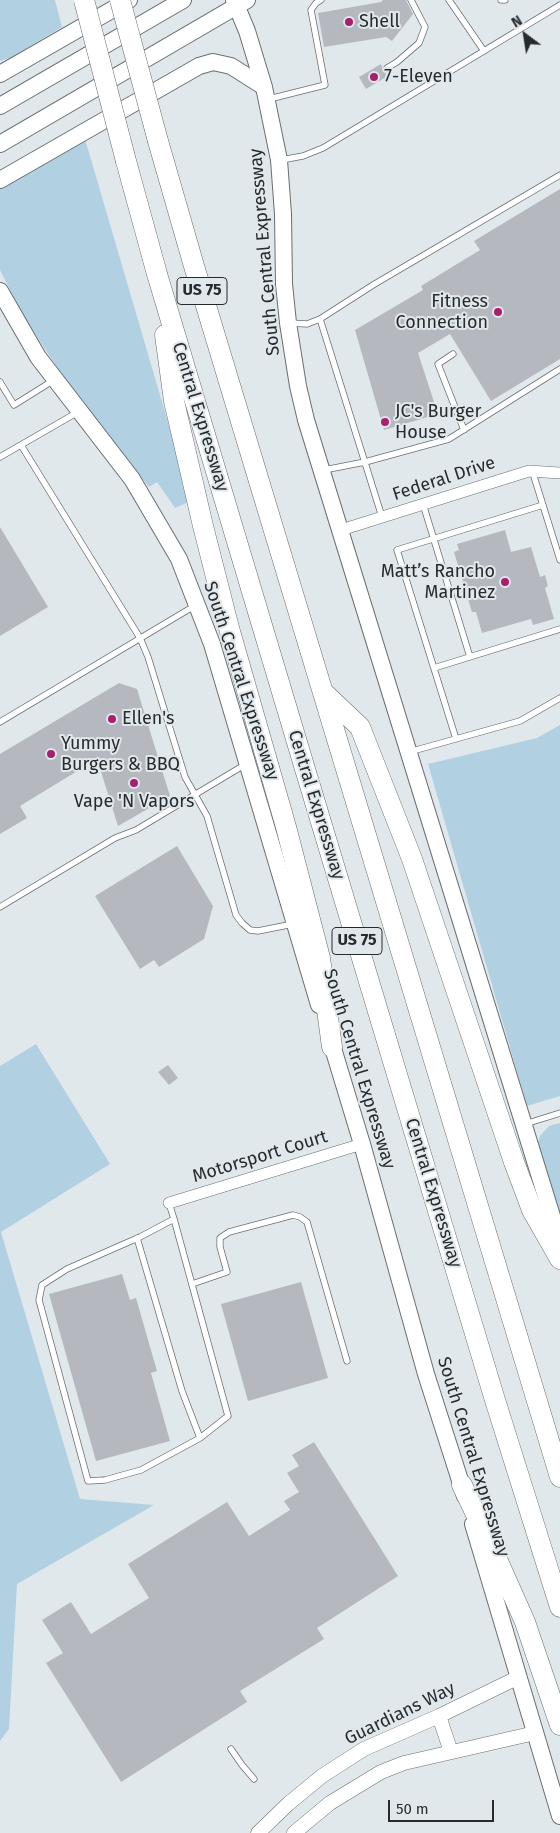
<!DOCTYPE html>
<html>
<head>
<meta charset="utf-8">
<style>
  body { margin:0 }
  #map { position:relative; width:560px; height:1833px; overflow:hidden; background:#e1e8ec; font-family:"Fira Sans",sans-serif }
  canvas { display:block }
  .north { position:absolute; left:500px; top:10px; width:50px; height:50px; -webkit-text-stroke:4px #e1e8ec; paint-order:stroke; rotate:329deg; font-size:14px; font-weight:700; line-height:20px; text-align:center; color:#282b2d }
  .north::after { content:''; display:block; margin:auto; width:18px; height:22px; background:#282b2d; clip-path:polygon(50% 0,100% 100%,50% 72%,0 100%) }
  .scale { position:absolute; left:388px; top:1800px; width:106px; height:22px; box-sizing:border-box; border:2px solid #282b2d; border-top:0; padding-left:6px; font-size:15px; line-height:18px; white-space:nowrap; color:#282b2d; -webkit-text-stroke:4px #e1e8ec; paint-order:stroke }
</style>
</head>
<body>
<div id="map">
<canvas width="560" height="1833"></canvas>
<div class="north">N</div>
<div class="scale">50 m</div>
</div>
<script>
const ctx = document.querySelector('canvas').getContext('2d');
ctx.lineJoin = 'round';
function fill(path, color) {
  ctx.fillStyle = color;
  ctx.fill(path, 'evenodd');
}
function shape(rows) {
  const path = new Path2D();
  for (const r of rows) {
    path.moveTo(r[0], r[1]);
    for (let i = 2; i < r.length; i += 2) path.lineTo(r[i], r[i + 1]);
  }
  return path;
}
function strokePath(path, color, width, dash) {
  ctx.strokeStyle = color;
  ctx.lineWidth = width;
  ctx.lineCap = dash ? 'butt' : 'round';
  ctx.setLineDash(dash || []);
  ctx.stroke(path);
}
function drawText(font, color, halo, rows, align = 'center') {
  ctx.font = font + ' "Fira Sans",sans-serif';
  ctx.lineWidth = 4;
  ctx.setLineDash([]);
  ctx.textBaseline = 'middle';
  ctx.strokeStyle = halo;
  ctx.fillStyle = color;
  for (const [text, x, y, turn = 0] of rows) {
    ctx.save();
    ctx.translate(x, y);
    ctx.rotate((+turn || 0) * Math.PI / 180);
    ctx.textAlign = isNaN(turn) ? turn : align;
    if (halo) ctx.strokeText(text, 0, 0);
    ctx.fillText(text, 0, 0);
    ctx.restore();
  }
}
fill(shape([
  [0,0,55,0,62,27,10,58,0,61],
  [85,139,191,501,175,508,157,482,149,487,71,388,23,316,0,270,0,187],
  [560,725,560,1096,527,1106,428,764,537,738],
  [36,1044,110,1164,1,1232,80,1499,154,1505,17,1584,9,1729,0,1741,0,1066],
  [560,1123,560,1216,538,1143,540,1136,549,1126]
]), '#b1d0e2');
fill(shape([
  [383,0,406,0,413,14,392,41,386,37,324,47,318,13,381,2],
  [381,64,383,71,388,76,366,89,359,77],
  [560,189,560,359,491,401,450,334,418,353,438,414,384,430,355,330,423,290,421,286,480,250,474,241],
  [0,527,48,607,0,636],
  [505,530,511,552,531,547,540,577,545,575,548,586,545,588,554,619,533,625,531,619,482,633,476,612,472,612,454,552,459,550,457,544],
  [119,683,137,689,170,796,118,826,97,759,20,806,27,818,0,834,0,754],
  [177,846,213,906,204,939,159,967,154,960,140,969,95,896],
  [168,1065,178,1078,169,1085,158,1072],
  [122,1274,130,1300,136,1298,157,1371,151,1373,170,1441,96,1461,49,1294],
  [301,1282,328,1378,248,1401,221,1304],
  [314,1442,398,1576,317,1628,324,1639,240,1691,247,1702,121,1782,46,1663,63,1653,42,1620,71,1602,91,1634,149,1598,128,1564,227,1502,249,1536,290,1510,284,1501,299,1492,287,1473,299,1466,292,1455]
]), '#b5b9bf');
const service = shape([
  [449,0,484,51],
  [501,0,505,0],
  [387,68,397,62,419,43,425,27,411,0],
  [269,99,325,85,311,10,316,3,321,0],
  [281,160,303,156,323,148,560,5],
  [320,319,382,517],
  [290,323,307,324,320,319,373,285,560,175],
  [453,354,438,364,464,430],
  [0,382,14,405,54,380],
  [21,445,140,638,148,657,185,777,207,816,236,915,242,923,250,930,258,931,293,924],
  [0,457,78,412],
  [324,470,365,462,449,439,560,369],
  [532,470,560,560],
  [423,504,470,657],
  [434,668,560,629],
  [0,722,196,605],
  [456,739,397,550,543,505],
  [409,752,520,721,560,698],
  [0,907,115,838,136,830,246,764],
  [525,1124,560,1113],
  [169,1203,174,1219,228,1416,200,1438,141,1470,105,1480,88,1481,39,1300,42,1285,67,1269,140,1237,174,1219],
  [137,1238,182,1391,200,1438],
  [192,1284,227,1272,220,1247,220,1238,229,1232,293,1215,300,1217,307,1222,347,1361],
  [231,1749,242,1765,254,1779]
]);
const minor = shape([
  [341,530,529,471,560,473],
  [169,1203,362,1144]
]);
const tertiary = shape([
  [439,1716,451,1752],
  [258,1833,288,1804,322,1776,364,1749,439,1716,519,1677],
  [294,1833,330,1803,381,1772,404,1763,535,1733]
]);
const secondary = shape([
  [234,0,247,31,264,87,279,160,283,214,284,284,288,323,298,386,306,420,560,1242],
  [0,74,129,0],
  [0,106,183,0],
  [0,144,247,0],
  [0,180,199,66,213,62,231,66,264,87],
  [0,291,38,357,132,479,179,559,212,644,319,1005],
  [329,1035,362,1144,426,1374,465,1496],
  [473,1524,560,1816]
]);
const motorway = shape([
  [158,141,194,266,560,1477],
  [126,161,157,274,302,759,495,1400,560,1607],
  [165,335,174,401,203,526,229,628,286,827,320,958,332,1047],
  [324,693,360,727,412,859,514,1162,532,1210,560,1259],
  [462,1485,493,1550,525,1622,560,1725]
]);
strokePath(service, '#696f73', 7);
strokePath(minor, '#696f73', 12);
strokePath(tertiary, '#696f73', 15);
strokePath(secondary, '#696f73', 18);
strokePath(motorway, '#696f73', 21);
strokePath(service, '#fff', 5.5);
strokePath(minor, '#fff', 11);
strokePath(tertiary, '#fff', 14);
strokePath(secondary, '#fff', 16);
strokePath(motorway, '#fff', 20);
const motorwayBridge = shape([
  [84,0,126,161],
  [120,0,158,141]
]);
strokePath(motorwayBridge, '#696f73', 21, []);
strokePath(motorwayBridge, '#fff', 20);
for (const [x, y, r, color] of [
  [349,22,5,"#a5216e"],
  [374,77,5,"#a5216e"],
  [498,312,5,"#a5216e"],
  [385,422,5,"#a5216e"],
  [505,582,5,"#a5216e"],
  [112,719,5,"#a5216e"],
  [51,754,5,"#a5216e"],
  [134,783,5,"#a5216e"]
]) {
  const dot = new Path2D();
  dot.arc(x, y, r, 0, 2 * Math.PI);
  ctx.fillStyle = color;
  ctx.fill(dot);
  strokePath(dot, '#e1e8ec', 2);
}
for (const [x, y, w] of [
  [202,291,50],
  [357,941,50]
]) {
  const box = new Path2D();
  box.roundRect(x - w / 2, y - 13.5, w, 27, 4);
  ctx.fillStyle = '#e1e8ec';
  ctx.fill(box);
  strokePath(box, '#282b2d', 1);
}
drawText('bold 16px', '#282b2d', null, [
  ["US 75",202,291],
  ["US 75",357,941]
]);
drawText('18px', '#282b2d', '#e1e8ec', [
  ["Shell",359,22],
  ["7-Eleven",384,77],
  ["Fitness",488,302,"right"],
  ["Connection",488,323,"right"],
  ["JC's Burger",395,412],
  ["House",395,433],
  ["Matt’s Rancho",495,572,"right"],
  ["Martinez",495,593,"right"],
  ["Ellen's",122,719],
  ["Yummy",61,744],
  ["Burgers & BBQ",61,765],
  ["Vape 'N Vapors",134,802,"center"]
], 'left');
drawText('18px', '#282b2d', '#e1e8ec', [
  ["South Central Expressway",265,252,-95],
  ["Central Expressway",200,417,73],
  ["Federal Drive",444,479,-18],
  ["South Central Expressway",241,681,72],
  ["Central Expressway",316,805,73],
  ["South Central Expressway",359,1069,73],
  ["Motorsport Court",260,1157,-17],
  ["Central Expressway",433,1193,73],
  ["South Central Expressway",473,1457,73],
  ["Guardians Way",400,1714,-26]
]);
</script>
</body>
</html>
